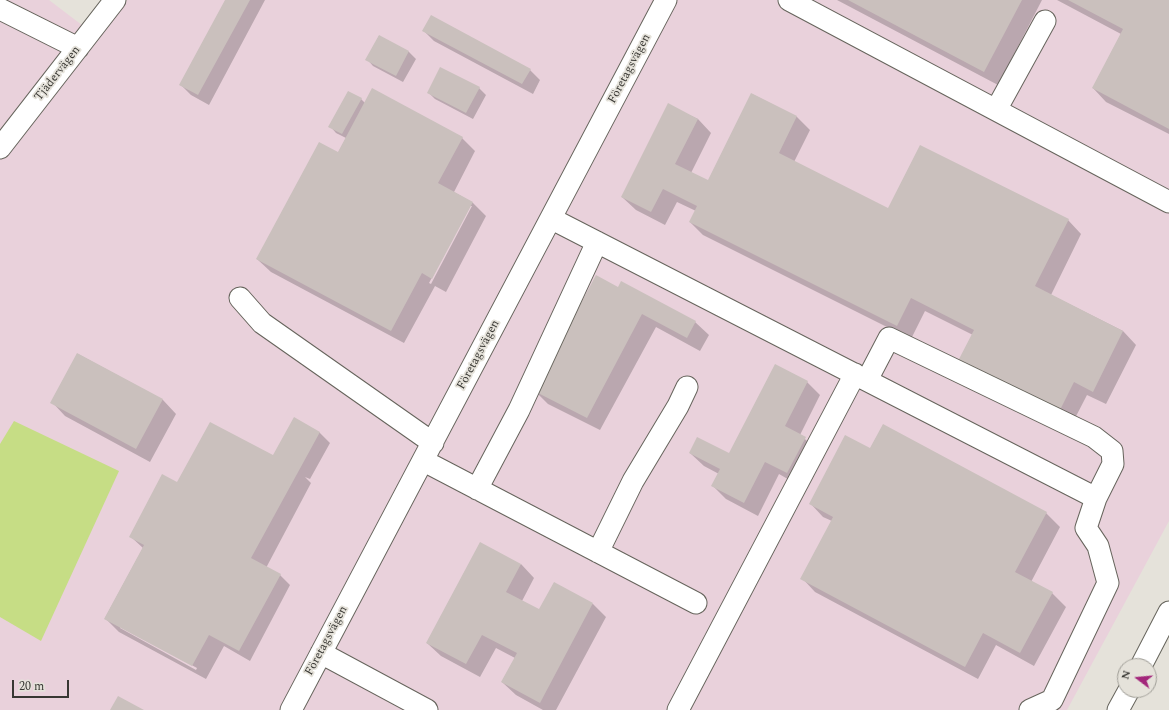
<!DOCTYPE html>
<html>
<head>
<meta charset="utf-8">
<style>
  body { margin:0 }
  #map { position:relative; width:1169px; height:710px; overflow:hidden; background:#e5e2da; font-family:Spectral,serif }
  canvas { display:block }
  .north { position:absolute; left:1117px; top:658px; width:40px; height:40px; box-sizing:border-box; background:#e5e2da; border:1px solid #a09e97; border-radius:50%; rotate:286deg; font-size:11px; font-weight:700; line-height:16px; text-align:center; color:#383733 }
  .north::after { content:''; display:block; margin:auto; width:14px; height:18px; background:#a3267b; clip-path:polygon(50% 0,100% 100%,50% 72%,0 100%) }
  .scale { position:absolute; left:12px; top:680px; width:57px; height:18px; box-sizing:border-box; border:2px solid #383733; border-top:0; padding-left:5px; font-size:12px; line-height:14px; white-space:nowrap; color:#383733; -webkit-text-stroke:3px #e5e2da; paint-order:stroke }
</style>
</head>
<body>
<div id="map">
<canvas width="1169" height="710"></canvas>
<div class="north">N</div>
<div class="scale">20 m</div>
</div>
<script>
const ctx = document.querySelector('canvas').getContext('2d');
ctx.lineJoin = 'round';
function fill(path, color) {
  ctx.fillStyle = color;
  ctx.fill(path, 'evenodd');
}
function shape(rows) {
  const path = new Path2D();
  for (const r of rows) {
    path.moveTo(r[0], r[1]);
    for (let i = 2; i < r.length; i += 2) path.lineTo(r[i], r[i + 1]);
  }
  return path;
}
function strokePath(path, color, width, dash) {
  ctx.strokeStyle = color;
  ctx.lineWidth = width;
  ctx.lineCap = dash ? 'butt' : 'round';
  ctx.setLineDash(dash || []);
  ctx.stroke(path);
}
function drawText(font, color, halo, rows, align = 'center') {
  ctx.font = font + ' Spectral,serif';
  ctx.lineWidth = 3.5;
  ctx.setLineDash([]);
  ctx.textBaseline = 'middle';
  ctx.strokeStyle = halo;
  ctx.fillStyle = color;
  for (const [text, x, y, turn = 0] of rows) {
    ctx.save();
    ctx.translate(x, y);
    ctx.rotate((+turn || 0) * Math.PI / 180);
    ctx.textAlign = isNaN(turn) ? turn : align;
    if (halo) ctx.strokeText(text, 0, 0);
    ctx.fillText(text, 0, 0);
    ctx.restore();
  }
}
fill(shape([
  [0,0,49,0,99,38,127,0,1169,0,1169,521,1067,710,0,710]
]), '#e9d1db');
fill(shape([
  [14,421,119,471,41,641,0,617,0,444]
]), '#c6dd85');
fill(shape([
  [226,0,265,0,209,105,191,95,181,85],
  [837,0,1042,0,998,85],
  [1057,0,1169,0,1169,134,1106,102,1093,88,1121,34],
  [424,31,530,70,540,80,533,94,434,41],
  [379,36,409,52,416,59,403,82,373,66,367,59],
  [479,88,486,95,473,119,435,99,428,92],
  [752,94,797,117,810,130,794,162,889,210,1068,220,1081,234,1051,295,1123,331,1136,345,1106,404,1087,395,1072,424,973,335,925,311,911,339,703,235,690,222,696,211,677,202,665,225,636,210,622,197,668,105,698,119,711,133,691,173,708,182],
  [361,99,365,103,462,138,475,151,454,192,473,203,486,216,446,292,435,286,404,343,271,272,257,259,338,153,346,138,336,133,330,126],
  [470,206,472,206,431,284,429,283],
  [619,289,695,322,709,335,700,351,656,327,600,430,548,404,535,391],
  [78,354,163,400,176,414,150,462,65,416,52,402],
  [807,382,820,395,800,435,819,451,800,486,779,474,758,516,726,499,713,486,719,474,704,466,690,453,729,454],
  [883,426,1046,513,1060,527,1031,582,1052,593,1066,607,1034,666,996,645,978,679,815,592,802,578,832,521,823,517,810,503,870,449],
  [319,432,330,443,310,479,305,477,311,483,266,568,280,575,290,585,250,661,224,646,206,679,119,632,105,618,143,548,130,536,177,483,274,457],
  [120,626,197,668,196,670,120,628],
  [521,564,534,578,522,601,540,611,593,604,606,617,556,710,543,710,516,695,502,682,515,658,496,648,480,677,441,656,427,643]
]), '#0003');
fill(shape([
  [225,0,250,0,198,95,179,85],
  [848,0,1022,0,984,72],
  [1068,0,1169,0,1169,129,1092,88,1123,29],
  [431,15,531,69,522,84,422,31],
  [379,35,409,51,396,76,365,60],
  [440,67,480,87,466,113,427,93],
  [372,88,463,137,438,183,473,202,432,279,422,273,391,331,256,259,319,142,338,152],
  [348,91,362,98,342,134,328,127],
  [751,93,797,116,779,153,888,208,920,145,1069,219,1035,286,1123,331,1093,392,1074,382,1059,412,958,361,974,330,911,298,897,326,689,222,697,206,663,189,651,212,621,197,668,103,698,119,675,164,708,180],
  [596,275,618,287,621,281,696,321,687,338,642,314,587,418,534,391],
  [77,353,163,399,136,449,50,403],
  [775,364,808,381,785,426,806,437,787,473,765,462,744,503,711,486,720,469,689,453,697,437,729,453],
  [294,417,320,432,251,558,281,574,239,651,209,635,192,666,104,619,144,545,129,537,162,474,177,482,210,422,273,455],
  [883,424,1047,512,1015,572,1053,592,1020,653,983,633,965,667,800,579,833,517,809,504,845,435,870,448],
  [480,542,521,564,506,592,539,609,554,582,593,603,540,703,501,682,517,653,482,635,466,664,426,643],
  [118,696,144,710,110,710]
]), '#cac0bd');
const minor = shape([
  [789,0,1169,202],
  [0,9,78,48],
  [996,110,1045,21],
  [0,148,115,0],
  [552,219,1096,498],
  [240,298,262,323,433,443],
  [867,380,889,338,1094,437,1112,451,1113,464,1096,498,1086,528,1098,546,1108,583,1052,700,1030,710],
  [424,461,696,603],
  [477,489,519,410,597,242],
  [598,552,633,481,678,406,687,387],
  [321,653,427,710],
  [1141,666,1169,612],
  [291,710,666,0],
  [678,710,855,374],
  [1118,710,1129,690]
]);
strokePath(minor, '#66645c', 23);
strokePath(minor, '#fff', 21);
drawText('12px', '#383733', '#e5e2da', [
  ["Företagsvägen",630,69,-62],
  ["Tjädervägen",58,74,-52],
  ["Företagsvägen",479,355,-62],
  ["Företagsvägen",327,641,-62]
]);
</script>
</body>
</html>
